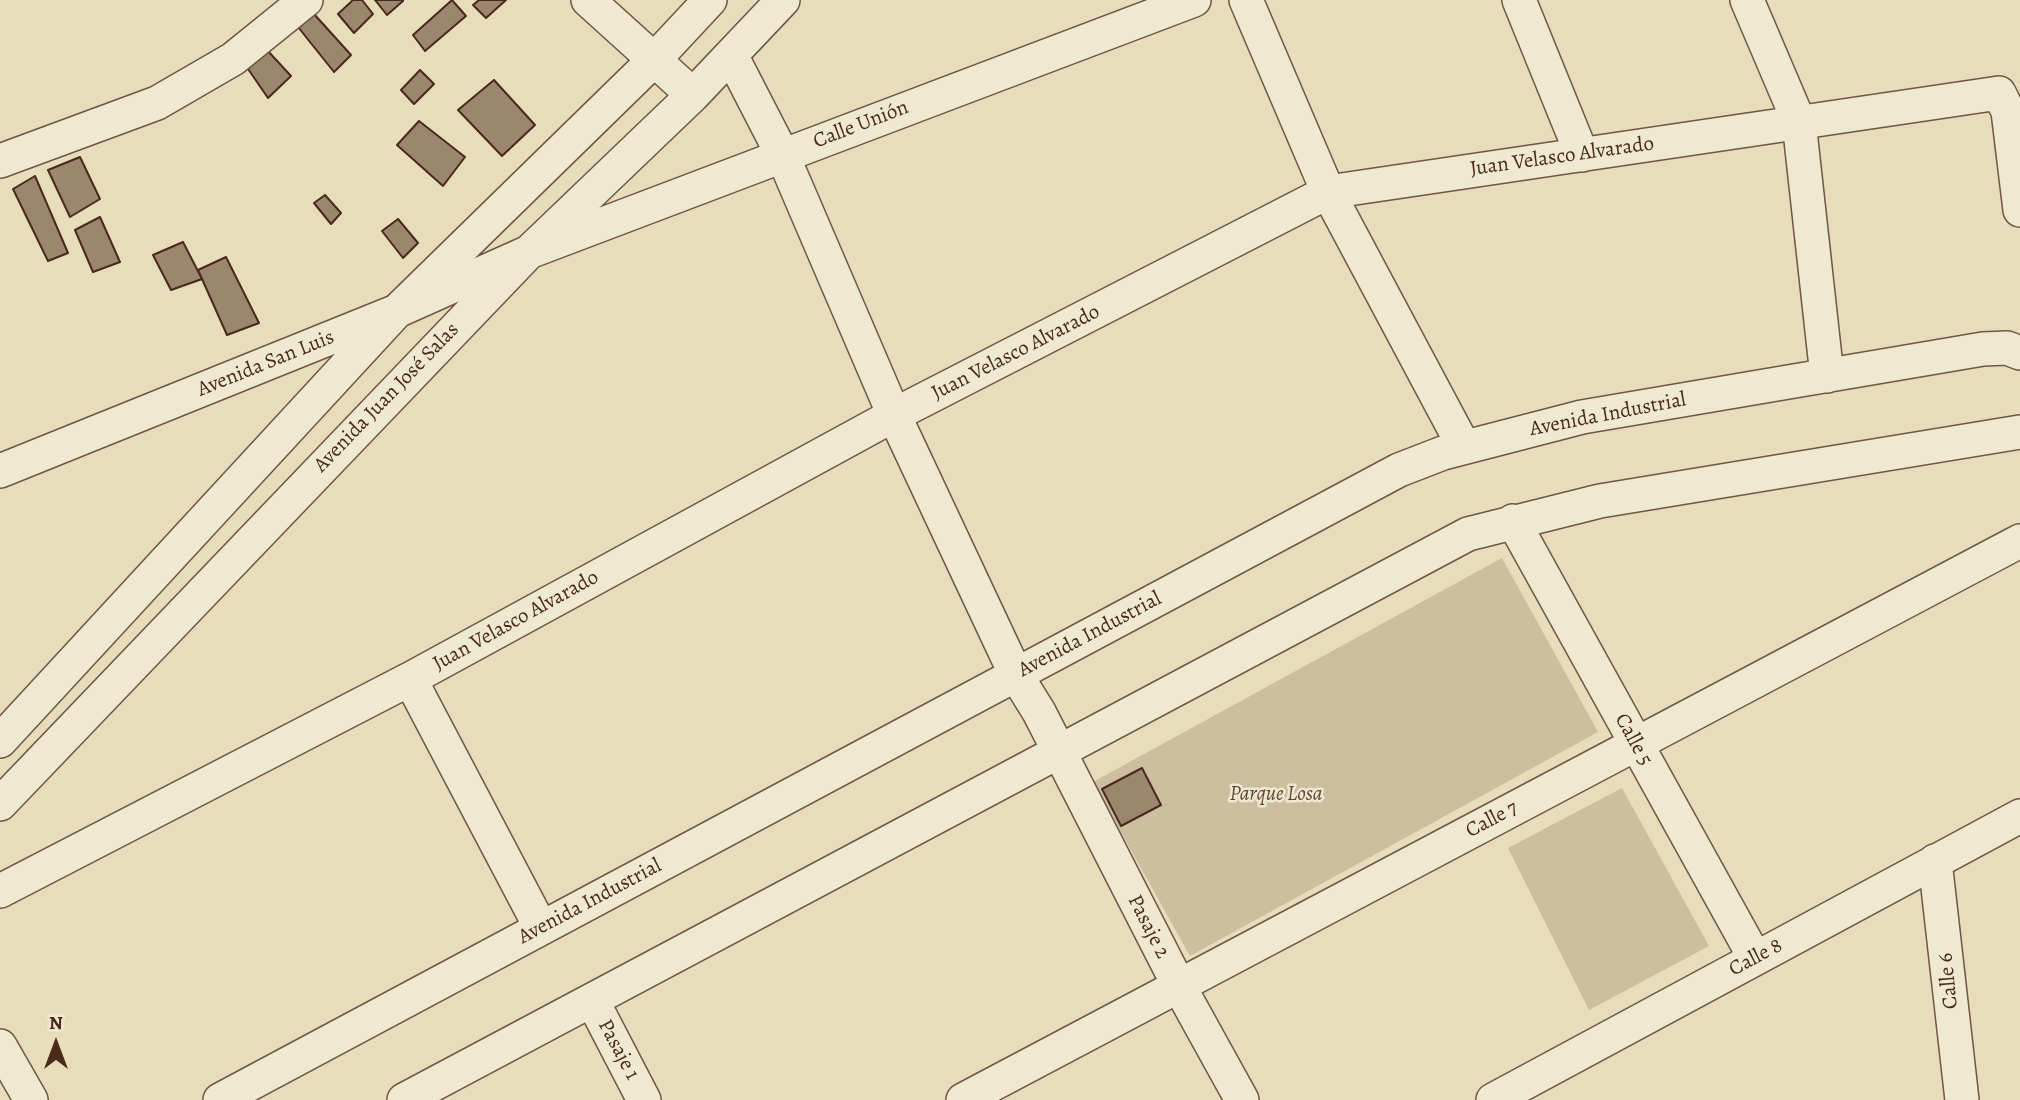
<!DOCTYPE html>
<html>
<head>
<meta charset="utf-8">
<style>
  body { margin:0 }
  #map { position:relative; width:2020px; height:1100px; overflow:hidden; background:#e7ddba; font-family:Alegreya,serif }
  canvas { display:block }
  .north { position:absolute; left:21px; top:1009px; width:70px; height:70px; -webkit-text-stroke:5px #efe9d2; paint-order:stroke; rotate:0deg; font-size:19px; font-weight:700; line-height:28px; text-align:center; color:#49291c }
  .north::after { content:''; display:block; margin:auto; width:24px; height:32px; background:#49291c; clip-path:polygon(50% 0,100% 100%,50% 72%,0 100%) }
</style>
</head>
<body>
<div id="map">
<canvas width="2020" height="1100"></canvas>
<div class="north">N</div>
</div>
<script>
const ctx = document.querySelector('canvas').getContext('2d');
ctx.lineJoin = 'round';
function fill(path, color) {
  ctx.fillStyle = color;
  ctx.fill(path, 'evenodd');
}
function shape(rows) {
  const path = new Path2D();
  for (const r of rows) {
    path.moveTo(r[0], r[1]);
    for (let i = 2; i < r.length; i += 2) path.lineTo(r[i], r[i + 1]);
  }
  return path;
}
function strokePath(path, color, width, dash) {
  ctx.strokeStyle = color;
  ctx.lineWidth = width;
  ctx.lineCap = dash ? 'butt' : 'round';
  ctx.setLineDash(dash || []);
  ctx.stroke(path);
}
function drawText(font, color, halo, rows, align = 'center') {
  ctx.font = font + ' Alegreya,serif';
  ctx.lineWidth = 5;
  ctx.setLineDash([]);
  ctx.textBaseline = 'middle';
  ctx.strokeStyle = halo;
  ctx.fillStyle = color;
  for (const [text, x, y, turn = 0] of rows) {
    ctx.save();
    ctx.translate(x, y);
    ctx.rotate((+turn || 0) * Math.PI / 180);
    ctx.textAlign = isNaN(turn) ? turn : align;
    if (halo) ctx.strokeText(text, 0, 0);
    ctx.fillText(text, 0, 0);
    ctx.restore();
  }
}
fill(shape([
  [1502,558,1598,732,1190,956,1093,782],
  [1622,788,1709,946,1589,1010,1508,848]
]), '#ccbe9f');
const building = shape([
  [353,0,362,0,373,14,354,33,338,14,353,0],
  [375,0,403,0,403,1,387,15,375,0],
  [452,0,466,16,425,51,413,35,452,0],
  [479,0,506,0,486,18,473,5,479,0],
  [314,14,351,55,334,72,298,27,314,14],
  [267,50,291,76,268,98,246,66,267,50],
  [420,70,434,84,414,104,401,90,420,70],
  [494,80,535,125,502,156,458,110,494,80],
  [419,121,465,157,443,186,397,145,419,121],
  [80,157,100,199,70,217,48,170,80,157],
  [35,176,68,253,48,261,13,189,35,176],
  [325,195,341,213,331,224,314,203,325,195],
  [100,217,120,262,93,272,75,230,100,217],
  [398,219,418,243,403,258,382,231,398,219],
  [183,242,202,279,171,290,153,255,183,242],
  [226,257,259,323,227,335,198,270,226,257],
  [1142,768,1161,805,1121,826,1102,789,1142,768]
]);
fill(building, '#9b876e');
strokePath(building, '#49291c', 2);
const minor = shape([
  [588,0,693,95],
  [1246,0,1328,192,1464,447],
  [1519,0,1582,155],
  [1747,0,1799,122,1827,376],
  [731,55,782,154,894,415,1016,675,1039,712,1179,986,1242,1100],
  [0,161,157,103,233,59,306,0],
  [0,471,397,311,529,252,1194,0],
  [1513,521,1755,958],
  [410,679,541,928],
  [0,741,397,311,654,60,710,0],
  [0,804,529,252,693,95,783,0],
  [1935,861,1962,1100],
  [0,891,410,679,894,415,1328,192,1999,93,2008,111,2020,210],
  [592,1000,644,1100],
  [0,1046,31,1100],
  [220,1100,1399,470,1443,453,1582,417,1983,349,2007,348,2020,353],
  [404,1100,1468,534,1600,501,2020,432],
  [963,1100,2020,541],
  [1493,1100,2020,816]
]);
strokePath(minor, '#705644', 36);
strokePath(minor, '#efe9d2', 33);
drawText('21px', '#49291c', '#efe9d2', [
  ["Calle Unión",861,125,-21],
  ["Juan Velasco Alvarado",1562,157,-8],
  ["Juan Velasco Alvarado",1016,353,-27],
  ["Avenida San Luis",266,364,-22],
  ["Avenida Juan José Salas",387,398,-46],
  ["Avenida Industrial",1608,415,-11],
  ["Juan Velasco Alvarado",516,621,-29],
  ["Avenida Industrial",1090,635,-28],
  ["Calle 5",1633,740,61],
  ["Calle 7",1492,820,-28],
  ["Avenida Industrial",590,902,-28],
  ["Pasaje 2",1148,927,63],
  ["Calle 8",1756,958,-28],
  ["Calle 6",1949,981,-96],
  ["Pasaje 1",618,1050,62]
]);
drawText('italic 21px', '#634736', '#efe9d2', [
  ["Parque Losa",1276,795]
]);
</script>
</body>
</html>
